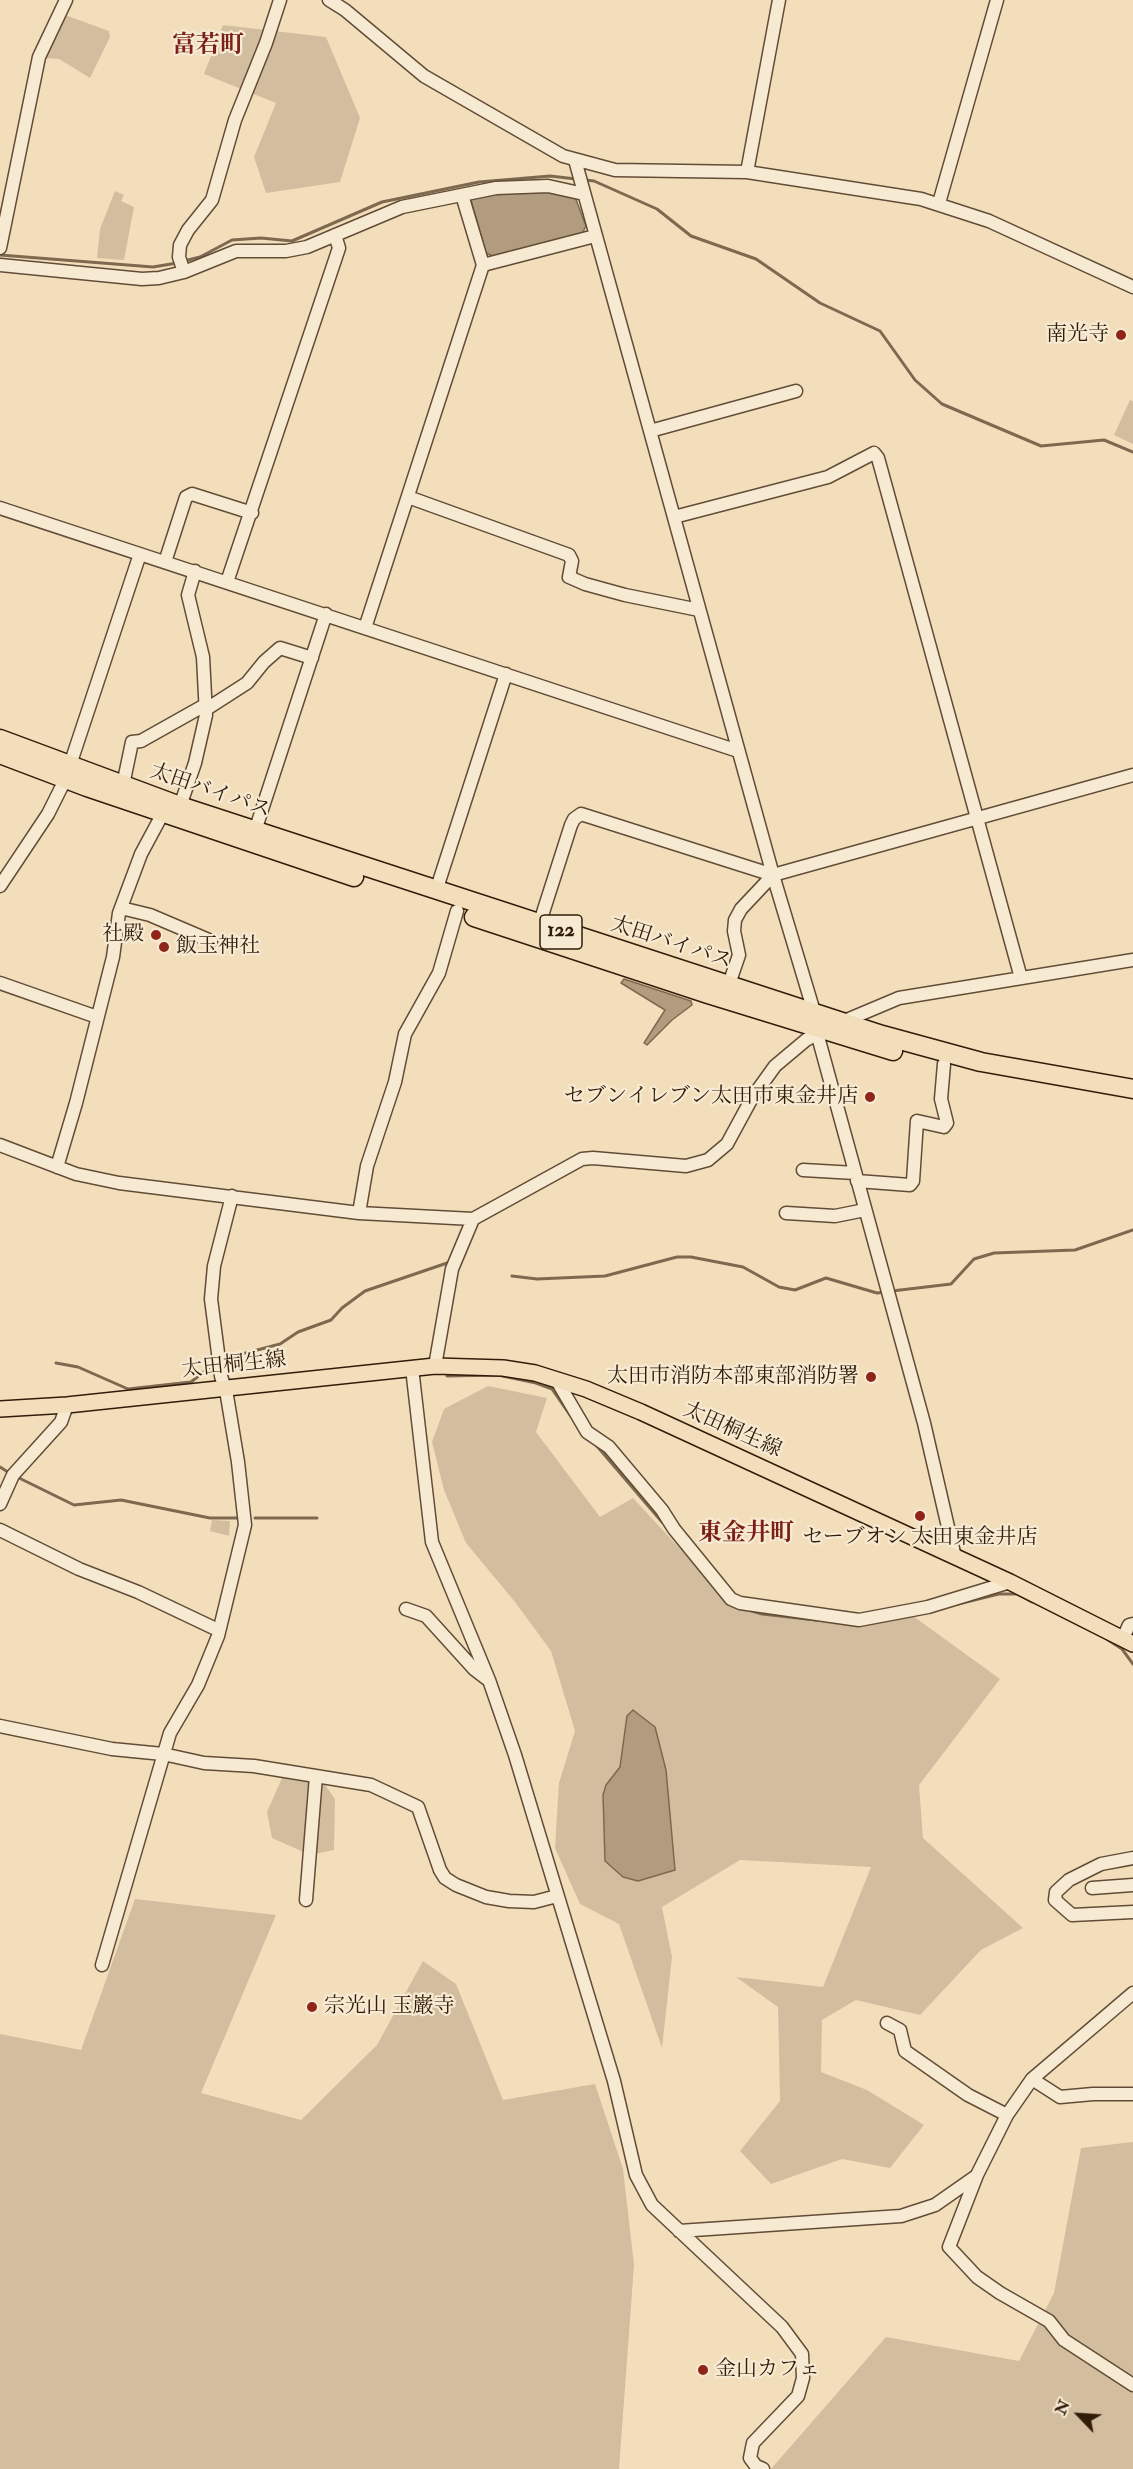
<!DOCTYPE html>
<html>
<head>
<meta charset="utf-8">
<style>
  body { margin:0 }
  #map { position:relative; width:1133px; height:2469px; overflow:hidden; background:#f3debc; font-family:"IM FELL Double Pica",serif }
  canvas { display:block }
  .north { position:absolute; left:1049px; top:2385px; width:60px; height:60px; -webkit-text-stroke:4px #f7ead3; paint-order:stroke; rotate:295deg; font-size:16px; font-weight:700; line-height:24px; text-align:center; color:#311c09 }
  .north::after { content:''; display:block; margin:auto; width:21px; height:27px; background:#311c09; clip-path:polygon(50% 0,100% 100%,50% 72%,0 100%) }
</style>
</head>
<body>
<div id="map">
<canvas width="1133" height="2469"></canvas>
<div class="north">N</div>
</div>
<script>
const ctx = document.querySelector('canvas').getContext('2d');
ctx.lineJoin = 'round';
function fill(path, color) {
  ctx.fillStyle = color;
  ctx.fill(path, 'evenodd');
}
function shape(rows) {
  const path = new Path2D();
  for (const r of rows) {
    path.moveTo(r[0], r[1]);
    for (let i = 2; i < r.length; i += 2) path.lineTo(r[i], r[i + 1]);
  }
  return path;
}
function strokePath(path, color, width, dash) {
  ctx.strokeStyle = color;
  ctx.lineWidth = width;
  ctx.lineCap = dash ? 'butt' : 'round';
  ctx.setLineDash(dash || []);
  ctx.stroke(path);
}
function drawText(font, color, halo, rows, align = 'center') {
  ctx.font = font + ' "IM FELL Double Pica","Noto Serif JP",serif';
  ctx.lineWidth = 4.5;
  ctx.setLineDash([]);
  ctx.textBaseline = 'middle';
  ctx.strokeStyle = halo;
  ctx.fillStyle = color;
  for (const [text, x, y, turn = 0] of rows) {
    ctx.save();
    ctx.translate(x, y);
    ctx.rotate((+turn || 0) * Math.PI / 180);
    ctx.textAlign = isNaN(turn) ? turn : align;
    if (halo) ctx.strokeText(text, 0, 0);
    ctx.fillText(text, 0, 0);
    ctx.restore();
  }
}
fill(shape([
  [65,15,109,31,110,37,90,78,59,59,45,58],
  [223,25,326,37,360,118,340,182,266,193,254,157,276,103,204,74],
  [115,191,124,195,121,201,134,207,124,260,97,258,100,229],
  [1130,400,1133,401,1133,444,1114,435],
  [488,1386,547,1398,536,1432,600,1517,633,1498,735,1608,859,1625,913,1616,1000,1679,919,1785,923,1838,1023,1928,981,1950,920,2015,856,2000,822,2020,821,2072,867,2090,924,2125,890,2168,842,2159,771,2184,740,2151,780,2101,778,2007,736,1977,823,1987,871,1867,740,1860,662,1907,672,1957,662,2048,619,1924,580,1904,555,1848,559,1783,575,1731,551,1651,515,1602,466,1543,444,1490,432,1442,444,1409],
  [212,1520,230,1521,229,1536,210,1531],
  [282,1778,323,1782,335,1799,334,1850,310,1855,272,1838,267,1812],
  [135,1899,276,1915,201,2093,301,2120,377,2045,423,1961,456,1984,503,2100,595,2084,623,2169,634,2265,619,2469,0,2469,0,2034,81,2050],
  [1133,2142,1133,2469,771,2469,886,2337,1019,2361,1054,2293,1081,2148]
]), '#d2bd9e');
const water = shape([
  [528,188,575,197,586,226,582,234,495,257,486,253,470,197,528,188],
  [624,979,691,1001,692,1005,672,1020,647,1045,644,1043,665,1010,621,983,624,979],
  [633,1710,655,1727,666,1770,675,1870,638,1881,623,1877,605,1861,603,1795,606,1785,620,1767,627,1716,633,1710]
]);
fill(water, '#b19c7f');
strokePath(water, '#7e6950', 1.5);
strokePath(shape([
  [585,180,594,181,657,209,691,236,756,259,820,303,880,331,915,380,942,404,1041,446,1104,440,1133,452],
  [0,255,153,267,177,263],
  [184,261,200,257,232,240,261,238,292,241,382,202,479,182,550,176,576,179],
  [512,1276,537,1279,605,1276,677,1257,691,1257,743,1267,779,1287,795,1290,826,1278,877,1293,886,1292],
  [892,1291,951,1284,974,1259,994,1253,1075,1250,1133,1230],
  [223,1359,280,1344,298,1332,331,1320,342,1308,365,1291,450,1262],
  [56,1363,78,1367,128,1389,191,1382,215,1363],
  [447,1376,498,1375,536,1383,552,1389,570,1415],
  [596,1445,662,1522],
  [0,1467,11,1474],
  [17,1477,74,1505,121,1500,210,1518,240,1518],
  [255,1518,317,1518],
  [958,1604,999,1594,1017,1594,1032,1602],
  [732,1605,762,1614,816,1620],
  [1108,1640,1122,1649,1133,1664]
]), '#7e6950', 3);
const minor = shape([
  [329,0,345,10,424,76,563,156,615,170,747,172,921,199,989,221,1133,287],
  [575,160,773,875,812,1005,817,1033,924,1423,954,1553],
  [747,172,779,0],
  [939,203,997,0],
  [0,248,39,57,66,0],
  [0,265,142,279,159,278,184,272,236,251,286,251,307,247,402,207,496,188,548,186,584,194],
  [483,265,595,236],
  [184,272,179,257,180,245,188,230,212,200,235,120,266,43,280,0],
  [650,431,796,391],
  [408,497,569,555,572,561,569,577,585,584,625,595,699,610],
  [0,508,738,751],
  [674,517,828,477,874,453,878,458,1021,978],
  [165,562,186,497,192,494,252,513],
  [227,582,339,248,335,235],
  [365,628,483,265,462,195],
  [205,710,247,683,264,662,280,648,312,658],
  [123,785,132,742,141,741,205,705],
  [180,806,195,763,206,715,203,657,188,595,195,571],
  [255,831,326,614],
  [0,886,48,814,65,780,140,554],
  [436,891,506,674],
  [121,908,150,915,211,941],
  [539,925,571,825,574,819,581,814,773,875],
  [0,983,97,1017],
  [728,987,739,955,734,931,735,920,741,909,773,875,1133,775],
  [842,1022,899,998,1133,960],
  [0,1145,76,1174,119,1183,359,1213,473,1219,582,1159,593,1158,686,1166,708,1160,727,1144,752,1098,775,1066,806,1040,823,1030],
  [57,1167,76,1103,113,957,119,913,141,854,163,813],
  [803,1170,855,1173],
  [857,1181,910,1185,913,1181,917,1121,944,1127,947,1123,941,1099,944,1064],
  [359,1213,367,1166,395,1082,405,1034,439,973,457,911],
  [786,1213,835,1216,865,1210],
  [435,1366,452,1269,473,1219],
  [412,1368,432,1542,489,1680,515,1755,614,2081,636,2175,652,2205,782,2327,802,2354,803,2378,798,2396,753,2443,750,2458,756,2466,763,2469],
  [556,1379,587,1432,609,1447,662,1510,674,1529,731,1599,740,1603,859,1620,928,1607,1010,1582],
  [0,1504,13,1475,61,1422,67,1405],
  [0,1530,79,1569,138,1592,218,1630],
  [406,1609,426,1616,474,1669,487,1679],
  [1123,1638,1129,1625,1133,1624],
  [0,1726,112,1749,163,1754,204,1763,254,1766,371,1785,418,1807,440,1870,445,1878,456,1885,486,1897,509,1901,534,1902,557,1896],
  [1133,1858,1101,1864,1069,1880,1056,1892,1055,1900,1072,1915,1133,1912],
  [1092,1888,1133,1885],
  [306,1900,316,1776],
  [102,1965,170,1733,198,1685,218,1636,245,1525,238,1462,227,1396,221,1376,211,1299,214,1266,232,1196],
  [1133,1993,1032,2079,1007,2115,977,2175,949,2247,977,2277,1000,2293,1049,2321,1064,2340,1133,2385],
  [887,2023,900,2030,905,2051,968,2095,1007,2115],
  [1032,2079,1060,2097,1093,2094,1133,2094],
  [679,2231,901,2216,935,2205,975,2177]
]);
const major = shape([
  [0,1409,67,1405,435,1366,503,1368,535,1373,586,1389,641,1412,1010,1582,1133,1644]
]);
const highway = shape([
  [0,739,180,806,882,1035,981,1062,1133,1089],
  [0,754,87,787,354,877],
  [474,917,708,994,893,1051]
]);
strokePath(minor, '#624c36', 15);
strokePath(major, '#311c09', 18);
strokePath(highway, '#311c09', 21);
strokePath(minor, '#f7ead3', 12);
strokePath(major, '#f3debc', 15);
strokePath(highway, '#f3debc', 18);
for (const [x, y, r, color] of [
  [1121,335,6,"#8f2418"],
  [156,935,6,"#8f2418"],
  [164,947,6,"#8f2418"],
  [870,1097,6,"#8f2418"],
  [871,1377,6,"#8f2418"],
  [920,1516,6,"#8f2418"],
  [312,2007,6,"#8f2418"],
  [703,2370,6,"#8f2418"]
]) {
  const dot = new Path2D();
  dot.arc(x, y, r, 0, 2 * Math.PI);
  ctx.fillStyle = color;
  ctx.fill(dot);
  strokePath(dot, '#f7ead3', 2);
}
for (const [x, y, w] of [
  [561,932,42]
]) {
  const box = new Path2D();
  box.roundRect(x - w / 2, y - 17, w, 34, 4.5);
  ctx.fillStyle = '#f7ead3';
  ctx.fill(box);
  strokePath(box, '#311c09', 1.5);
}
drawText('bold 20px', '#311c09', null, [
  ["122",561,932]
]);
drawText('21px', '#311c09', '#f7ead3', [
  ["南光寺",1109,335],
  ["社殿",144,935],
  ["飯玉神社",176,947,"left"],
  ["セブンイレブン太田市東金井店",858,1097],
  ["太田市消防本部東部消防署",859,1377],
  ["セーブオン 太田東金井店",920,1538,"center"],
  ["宗光山 玉巌寺",324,2007,"left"],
  ["金山カフェ",715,2370,"left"]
], 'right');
drawText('21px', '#311c09', '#f7ead3', [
  ["太田バイパス",210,792,19],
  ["太田バイパス",671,944,18],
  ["太田桐生線",234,1366,-6],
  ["太田桐生線",732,1431,24]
]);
drawText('bold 24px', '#7a1f14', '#f7ead3', [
  ["富若町",208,47],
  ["東金井町",746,1535]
]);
</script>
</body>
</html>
